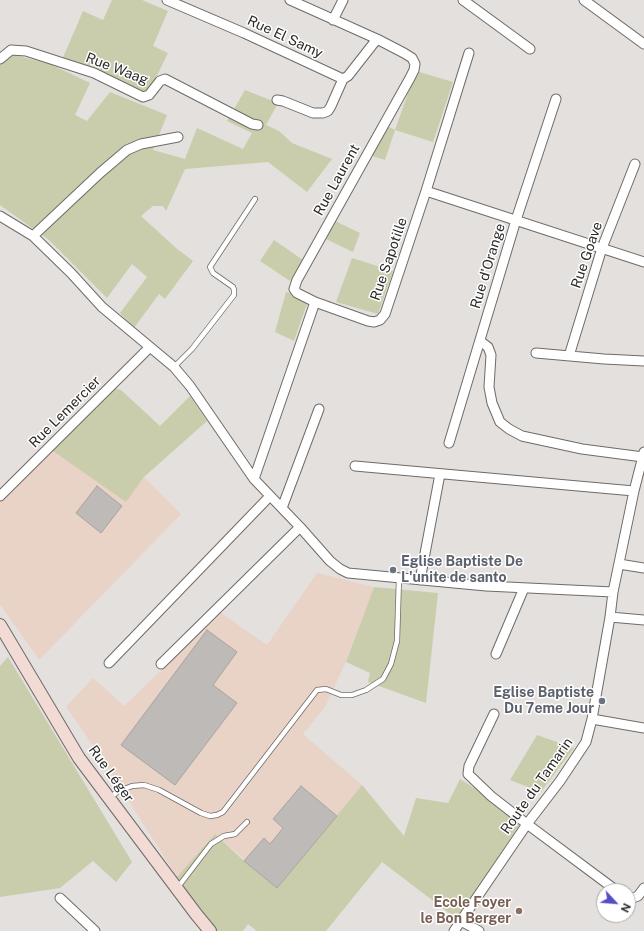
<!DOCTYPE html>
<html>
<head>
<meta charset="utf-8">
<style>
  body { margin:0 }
  #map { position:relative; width:644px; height:931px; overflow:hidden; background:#e4e0dd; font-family:"Public Sans",sans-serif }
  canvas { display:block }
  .north { position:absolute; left:596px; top:883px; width:40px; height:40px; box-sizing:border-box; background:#fff; border:1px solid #aaaaa9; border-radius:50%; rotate:116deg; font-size:11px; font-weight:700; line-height:16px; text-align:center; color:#2b2a29 }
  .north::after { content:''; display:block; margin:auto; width:14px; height:18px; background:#564cc4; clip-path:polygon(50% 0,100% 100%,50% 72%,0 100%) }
</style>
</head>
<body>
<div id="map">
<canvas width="644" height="931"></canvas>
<div class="north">N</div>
</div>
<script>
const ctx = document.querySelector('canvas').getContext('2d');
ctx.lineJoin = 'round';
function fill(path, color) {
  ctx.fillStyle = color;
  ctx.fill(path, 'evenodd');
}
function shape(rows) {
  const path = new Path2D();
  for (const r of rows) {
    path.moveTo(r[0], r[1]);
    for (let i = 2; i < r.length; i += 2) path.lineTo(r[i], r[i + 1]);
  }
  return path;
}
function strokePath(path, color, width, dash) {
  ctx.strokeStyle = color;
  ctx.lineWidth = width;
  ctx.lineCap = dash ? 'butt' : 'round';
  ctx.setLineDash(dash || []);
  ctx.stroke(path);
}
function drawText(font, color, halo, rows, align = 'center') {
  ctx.font = font + ' "Public Sans",sans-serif';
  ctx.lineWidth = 3;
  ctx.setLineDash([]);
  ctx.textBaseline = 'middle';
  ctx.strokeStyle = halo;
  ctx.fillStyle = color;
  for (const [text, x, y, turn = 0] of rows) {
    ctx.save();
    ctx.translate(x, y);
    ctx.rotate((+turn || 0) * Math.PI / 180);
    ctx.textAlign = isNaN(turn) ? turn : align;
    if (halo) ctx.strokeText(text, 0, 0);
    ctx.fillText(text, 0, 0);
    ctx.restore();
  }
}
fill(shape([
  [50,449,126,501,144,477,181,514,39,660,0,604,0,500],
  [317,573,374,587,346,661,325,707,303,734,362,785,277,888,215,834,177,877,101,757,66,707,93,678,124,706,221,613,267,645]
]), '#e9d2c6');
fill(shape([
  [112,0,142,0,168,11,153,46,168,53,147,96,62,60,83,11,103,20],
  [10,54,50,64,90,83,75,115,87,121,110,92,167,115,153,150,185,159,197,128,243,149,252,133,227,121,245,90,278,103,266,125,279,131,292,143,332,159,307,192,268,162,185,169,166,211,163,206,153,206,141,216,176,248,193,261,165,299,159,294,134,328,120,313,147,277,132,264,107,298,49,240,0,205,0,65],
  [416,71,453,82,433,142,395,130,385,160,369,155,383,124,395,130],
  [335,221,360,233,353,252,326,239],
  [274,240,303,260,290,281,260,261],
  [352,258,393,271,378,314,336,302],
  [286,292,309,298,294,341,275,332],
  [114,388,121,390,160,426,190,396,207,421,144,477,126,502,50,449],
  [374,587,438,593,426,703,368,682,370,673,346,662],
  [8,657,132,862,116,882,93,861,60,888,0,897,0,666],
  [537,735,574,748,541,792,510,780],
  [460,779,523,819,457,919,382,862,326,931,257,931,248,924,243,931,215,931,177,877,215,834,244,861,277,888,362,785,404,836,416,798,448,803]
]), '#c9cdab');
const building = shape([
  [97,486,122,506,101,533,76,513,97,486],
  [207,630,237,652,213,685,237,703,175,785,121,745,207,630],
  [301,786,337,816,277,888,244,861,264,838,270,844,283,828,273,819,301,786]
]);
fill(building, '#bebab7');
strokePath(building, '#a8a4a1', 1);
const lane = shape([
  [174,367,192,349,234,295,234,290,233,287,213,273,210,267,255,199],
  [110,798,117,792,132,786,144,785,159,790,201,813,210,816,217,815,223,812,317,690,326,689,341,695,352,695,366,690,383,679,391,664,397,641,399,578],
  [178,887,211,844,224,836,235,834,247,822]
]);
const street = shape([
  [167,0,244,33,343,79,348,76,377,39],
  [290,0,377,39,404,53,412,58,415,64,414,70,410,78,297,280,294,289,297,293,315,302],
  [463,0,530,49],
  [584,0,644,44],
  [333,20,343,0],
  [0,59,11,50,26,51,94,73,143,97,149,95,160,81,165,79,252,124,258,125],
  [277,100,283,101,313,113,323,113,328,111,331,106,343,79],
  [426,191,644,262],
  [0,216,33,236,71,273,102,307,174,367,190,386,254,479,300,527,330,561,340,569,348,573,486,586,613,592],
  [33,236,100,173,127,150,141,144,178,137],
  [480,341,488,347,491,355,489,387,492,403,500,422,509,429,522,436,582,449,643,457],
  [536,353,604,359,644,361],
  [569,356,602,248,635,164],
  [449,443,516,220,556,99],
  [355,466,634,491],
  [254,479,315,302,368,321,374,322,380,320,385,314,426,191,469,53],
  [0,496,150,347],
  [282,508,319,409],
  [619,564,644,568],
  [420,580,440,474],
  [610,617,644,620],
  [496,654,524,588],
  [109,663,270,496],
  [161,664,300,527],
  [494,714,469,766,468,774,491,796,527,824,617,891],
  [592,719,644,728],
  [60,898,95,931],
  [628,898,633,898,638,896,644,888],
  [461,921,479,931],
  [454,931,527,824,560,781,586,742,592,719,610,617,613,592,634,491,644,452]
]);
const secondary = shape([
  [0,625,79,758,196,914,210,931]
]);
strokePath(lane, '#6e6b68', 6);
strokePath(street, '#6e6b68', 11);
strokePath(secondary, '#6e6b68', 14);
strokePath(lane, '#fff', 4.5);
strokePath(street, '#fff', 9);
strokePath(secondary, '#f2dad5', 12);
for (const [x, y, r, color] of [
  [393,570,4,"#6b7280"],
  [602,701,4,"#6b7280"],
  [519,911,4,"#8d6e63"]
]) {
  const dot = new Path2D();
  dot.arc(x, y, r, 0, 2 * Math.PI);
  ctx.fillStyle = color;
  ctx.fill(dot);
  strokePath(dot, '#fff', 1.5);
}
drawText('14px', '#2b2a29', '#fff', [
  ["Rue El Samy",285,37,25],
  ["Rue Waag",117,69,21],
  ["Rue Laurent",337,180,-61],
  ["Rue Goave",587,255,-71],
  ["Rue Sapotille",389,259,-71],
  ["Rue d'Orange",488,266,-73],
  ["Rue Lemercier",65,412,-45],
  ["Rue Léger",111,774,54],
  ["Route du Tamarin",537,786,-55]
]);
drawText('bold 14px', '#5b616d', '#fff', [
  ["Eglise Baptiste De",401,562],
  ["L'unite de santo",401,578],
  ["Eglise Baptiste",594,693,"right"],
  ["Du 7eme Jour",594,709,"right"]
], 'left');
drawText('bold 14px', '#785e54', '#fff', [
  ["Ecole Foyer",511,903],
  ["le Bon Berger",511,919]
], 'right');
</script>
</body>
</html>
